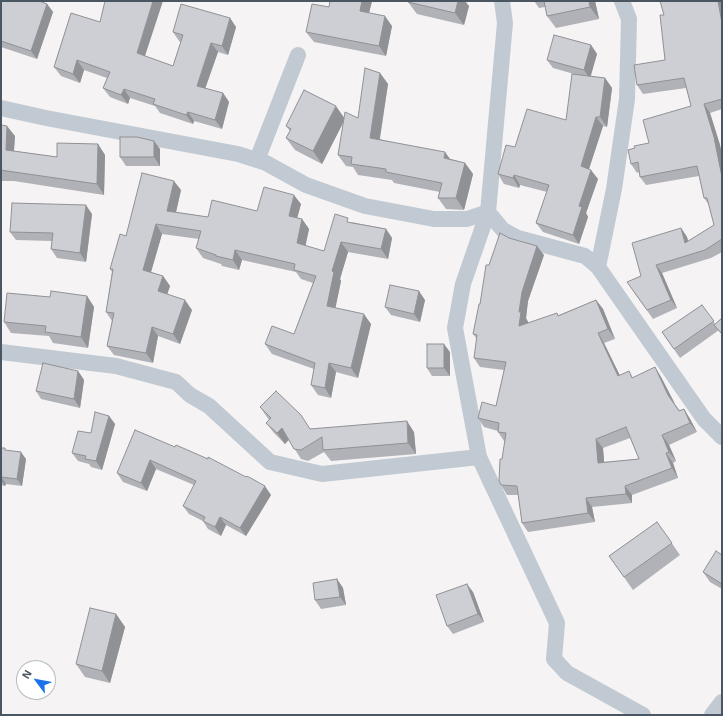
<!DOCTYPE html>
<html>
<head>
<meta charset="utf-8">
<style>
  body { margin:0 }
  #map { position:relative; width:723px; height:716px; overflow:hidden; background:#f5f3f3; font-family:"Exo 2",sans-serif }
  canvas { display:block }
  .frame { position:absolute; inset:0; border:2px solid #4a5661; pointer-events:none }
  .north { position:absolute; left:16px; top:660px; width:40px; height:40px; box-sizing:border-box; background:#fff; border:1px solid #b7bbc0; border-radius:50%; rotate:302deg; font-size:11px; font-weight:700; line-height:16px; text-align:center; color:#4a5661 }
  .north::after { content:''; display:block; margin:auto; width:14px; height:18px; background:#1a73e8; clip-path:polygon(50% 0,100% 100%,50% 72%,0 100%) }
</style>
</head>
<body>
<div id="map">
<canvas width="723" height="716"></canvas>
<div class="frame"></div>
<div class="north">N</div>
</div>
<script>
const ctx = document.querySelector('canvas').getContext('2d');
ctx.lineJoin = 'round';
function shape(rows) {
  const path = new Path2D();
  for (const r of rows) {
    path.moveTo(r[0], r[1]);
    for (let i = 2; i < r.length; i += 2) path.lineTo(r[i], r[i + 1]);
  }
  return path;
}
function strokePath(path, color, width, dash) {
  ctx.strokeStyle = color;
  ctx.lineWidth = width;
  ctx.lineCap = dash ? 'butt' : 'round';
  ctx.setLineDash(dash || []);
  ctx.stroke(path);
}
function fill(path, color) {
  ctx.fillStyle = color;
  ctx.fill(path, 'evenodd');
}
strokePath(shape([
  [1,108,46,118,238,154,266,163,306,185,365,206,434,219,467,219,488,212],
  [257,160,298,55],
  [488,212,503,230,518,238,585,256,598,267,704,419,722,437],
  [598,267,614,189,627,99,629,19,622,1],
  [1,352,116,366,176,382,190,395,209,406,270,462,322,474,479,457,455,328,463,284,488,212,505,23,502,1],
  [479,457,557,623,554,659,567,673,643,715],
  [712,715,722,702]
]), '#c1cad2', 16);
fill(shape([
  [1,1,47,4,53,12,37,59,1,47],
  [330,1,372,1,369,13,392,26,386,56,314,42,306,32,329,7],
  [534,1,595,1,599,19,556,28,547,16,545,7,539,8],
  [722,1,722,109,710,113,720,145,722,155,722,252,711,258,662,273,677,308,653,319,627,282,641,276,681,228,687,237,688,241,714,225,709,205,704,198,699,176,646,185,640,177,639,172,637,173,631,164,635,148,649,143,691,106,686,88,643,94,637,85,665,60,664,15],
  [408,2,469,6,464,25,417,14],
  [71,13,145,56,173,66,181,42,179,41,173,32,230,18,236,27,228,55,218,52,205,88,223,93,229,102,222,129,194,121,193,124,160,113,155,106,130,98,128,104,110,97,103,88,107,78,84,70,80,83,61,76,54,67],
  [591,45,597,54,590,76,605,78,612,88,607,127,603,126,589,169,598,179,586,213,588,217,579,244,543,232,536,223,547,192,520,185,519,188,504,184,498,174,515,147,566,120,574,74,553,68,547,60],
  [380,73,388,84,380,139,465,163,473,174,464,210,446,209,438,198,440,192,394,183,392,180,358,175,353,167,346,166,338,155,344,121,322,164,295,150,286,138,290,131,286,126,344,118,358,118],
  [1,125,15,136,14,151,57,157,98,144,105,155,104,195,14,181,1,181],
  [154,141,160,149,160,166,126,166,120,157],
  [181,190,176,212,208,217,257,211,301,204,297,218,302,219,309,229,305,246,324,251,351,222,386,229,392,238,388,259,348,252,340,279,341,281,335,308,371,324,358,378,336,372,331,398,318,395,311,385,314,369,272,354,265,344,294,334,313,283,301,279,296,272,242,260,239,270,222,266,221,264,203,258,196,248,199,239,162,234,151,272,163,276,170,286,167,294,192,310,180,344,158,336,153,363,114,355,107,346,112,321,106,312,112,272,110,269,126,236],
  [92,214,86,262,57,258,51,249,52,241,16,240,10,232],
  [544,255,528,301,526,318,528,322,528,323,559,315,596,300,603,309,615,339,604,343,620,376,629,371,633,378,655,367,661,377,675,404,680,411,684,409,690,419,697,432,669,445,676,461,673,463,678,478,632,495,632,503,592,507,595,522,528,532,522,523,518,495,507,495,501,485,502,459,505,441,504,441,498,432,498,431,484,427,478,418,496,406,504,370,480,367,474,358,477,339,473,334,489,265],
  [630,438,639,459,604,462,603,448],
  [87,296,94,307,88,348,53,343,49,336,11,333,4,322,50,297],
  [425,300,420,322,391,315,385,307],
  [702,305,715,324,722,318,722,335,719,330,680,358,662,332],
  [450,352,450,376,432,376,427,368],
  [78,371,84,380,80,408,41,399,36,391],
  [260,407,311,429,414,432,416,454,331,461,324,452,308,461,301,459,289,440,285,444,274,433,266,423,269,420],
  [109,416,115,424,102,470,91,467,89,464,78,461,72,453,91,433],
  [175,447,208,459,271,495,246,536,226,525,221,536,208,529,203,521,189,514,183,506,194,485,156,469,147,491,123,482,117,473],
  [1,448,26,459,22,486,6,484,5,486,1,485],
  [657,522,680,555,633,590,609,556],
  [722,555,722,589,710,582,703,572],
  [337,579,343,588,346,605,321,609,315,600],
  [473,592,484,622,453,634,447,626],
  [116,614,125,627,110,683,85,677,76,664]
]), '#b0b2b7');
fill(shape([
  [153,1,163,1,143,62,137,53],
  [362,1,372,1,367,21,360,11],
  [458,1,465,1,469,6,464,25,455,13],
  [589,1,595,1,599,19,590,7],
  [718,1,722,1,722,23],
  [47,4,53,12,37,59,31,51],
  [385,16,392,26,386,56,379,46],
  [230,18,236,27,228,55,222,46],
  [211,43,218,52,203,95,197,86],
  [591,45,597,54,590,79,584,70],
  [77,60,84,70,80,83,73,74],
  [380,73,388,84,378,149,370,138],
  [605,78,612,88,607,127,600,117],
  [124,89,130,98,128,104,121,95],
  [223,93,229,102,222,129,215,120],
  [704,104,710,113,720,145,722,155,722,177],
  [336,106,345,119,322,164,313,151],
  [188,112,194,121,193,124,186,115],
  [596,117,603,126,587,175,581,166],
  [7,126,15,136,13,161,6,150],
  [154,141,160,149,160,166,154,157],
  [98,144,105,155,104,195,97,184],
  [445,152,453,163,444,158],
  [465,163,473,174,464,210,456,198],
  [591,170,598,179,586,213,588,217,579,244,573,235,579,206],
  [514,175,520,185,519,188,513,178],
  [174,181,181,190,174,221,167,211],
  [294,195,301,204,295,226,289,216],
  [86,205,92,214,86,262,80,253],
  [302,219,309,229,304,253,297,243],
  [156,224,162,234,149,279,143,270],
  [681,228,687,237,691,252,685,243],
  [386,229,392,238,388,259,381,249],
  [341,242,348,252,340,279,341,281,334,315,327,306,332,271],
  [537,246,544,255,528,301,526,318,528,322,525,335,519,326,519,312,522,292],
  [235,250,242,260,239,270,233,260],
  [1,255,2,257,1,266],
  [656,265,662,273,677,308,671,300],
  [163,276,170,286,165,301,158,291],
  [419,291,425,300,420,322,414,314],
  [87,296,94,307,88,348,81,337],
  [185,300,192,310,180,344,173,334],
  [596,300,603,309,615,339,608,329],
  [364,314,371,324,358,378,351,368],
  [152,327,158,336,153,363,146,353],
  [598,333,604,343,625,386,618,376],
  [444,344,450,352,450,376,444,368],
  [329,363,336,372,331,398,325,388],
  [655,367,661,377,675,404,668,395],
  [78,371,84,380,80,408,74,399],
  [684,409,690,419,697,432,690,423],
  [109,416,115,424,102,470,96,461],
  [407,421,414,432,416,454,408,443],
  [282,428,289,439,285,444,277,433],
  [662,435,669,445,676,461,669,452],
  [596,439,603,448,605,472,598,463],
  [21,452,26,459,22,486,17,479],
  [666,453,673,463,678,478,672,468],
  [150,460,156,469,147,491,141,483],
  [1,477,6,484,5,486,1,480],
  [265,486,271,495,246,536,240,528],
  [625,486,632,495,632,503,626,494],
  [586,498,592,507,595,522,588,513],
  [220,517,226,525,221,536,215,527],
  [337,579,343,588,346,605,340,597],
  [467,584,473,592,484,622,478,614],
  [116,614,125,627,110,683,102,671]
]), '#909195');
const building = shape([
  [1,1,39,1,47,4,31,51,1,41,1,1],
  [105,1,153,1,137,53,173,66,183,35,173,32,181,4,230,18,222,46,211,43,197,86,223,93,215,120,188,112,186,115,153,104,155,99,124,89,121,95,103,88,110,72,77,60,73,74,54,67,71,13,100,22,105,1],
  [330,1,362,1,360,11,385,16,379,46,306,32,312,4,329,7,330,1],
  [408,1,458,1,455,13,408,2,408,1],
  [544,1,589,1,590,7,547,16,544,1],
  [660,1,718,1,722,23,722,99,704,104,714,137,722,177,722,239,705,250,656,265,671,300,647,310,627,282,641,276,632,243,681,228,685,243,714,225,707,198,704,198,697,166,640,177,638,162,631,164,628,150,635,148,634,146,649,143,643,120,691,106,684,78,637,85,634,65,665,60,660,15,664,15,660,1],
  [554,35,591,45,584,70,547,60,554,35],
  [365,68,380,73,370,138,445,152,444,158,465,163,456,198,438,198,442,183,386,172,386,169,351,164,352,157,338,155,345,112,358,118,365,68],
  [572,74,605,78,600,117,596,117,581,166,591,170,579,206,582,207,573,235,536,223,549,185,514,175,513,178,498,174,506,145,515,147,527,109,566,120,572,74],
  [304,90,336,106,313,151,286,138,291,129,286,126,304,90],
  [1,125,7,126,6,150,57,157,57,143,98,144,97,184,7,171,1,170,1,125],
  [120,137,137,137,154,141,154,157,120,157,120,137],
  [142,173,174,181,167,211,208,217,212,200,257,211,264,187,294,195,289,216,302,219,297,243,324,251,335,214,348,218,347,222,386,229,381,249,341,242,332,271,334,272,327,306,364,314,351,368,329,363,325,388,311,385,315,363,265,344,272,326,294,334,316,276,294,270,295,264,235,250,233,260,216,256,216,255,196,248,201,231,156,224,143,270,163,276,158,291,185,300,173,334,152,327,146,353,107,346,114,313,106,312,113,269,110,269,120,234,126,236,142,173],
  [12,203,86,205,80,253,51,249,53,233,10,232,12,203],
  [500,233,509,238,537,246,522,292,519,312,521,312,519,326,557,313,558,316,596,300,608,329,598,333,618,376,629,371,632,378,655,367,668,395,679,411,684,409,690,423,662,435,669,452,666,453,672,468,625,486,626,494,586,498,588,513,522,523,517,486,501,485,499,481,500,459,502,459,506,433,498,432,499,423,478,418,482,402,496,406,506,362,474,358,477,335,473,334,479,304,480,304,486,265,489,265,500,233],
  [626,427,639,459,598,463,596,439,626,427],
  [390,285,419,291,414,314,385,307,390,285],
  [51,291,87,296,81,337,45,332,46,326,4,322,7,293,50,297,51,291],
  [702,305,714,321,674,349,662,332,702,305],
  [722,318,722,334,714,325,722,318],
  [427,344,444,344,444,368,427,368,427,344],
  [43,363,78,371,74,399,36,391,43,363],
  [276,391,301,415,310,429,407,421,408,443,323,450,322,437,301,450,294,449,282,428,277,433,266,423,271,418,260,407,276,391],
  [95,412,109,416,96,461,85,459,86,456,72,453,78,431,91,433,95,412],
  [135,430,175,447,176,445,208,459,208,457,246,477,247,476,265,486,240,528,220,517,215,527,203,521,205,517,183,506,196,481,150,460,141,483,117,473,135,430],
  [1,448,5,448,5,450,21,452,17,479,1,477,1,448],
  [657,522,672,543,624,577,609,556,657,522],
  [716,551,722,555,722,584,703,572,716,551],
  [337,579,340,597,315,600,313,583,337,579],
  [467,584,478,614,447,626,436,595,467,584],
  [90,608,116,614,102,671,76,664,90,608]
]);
fill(building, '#cdcfd5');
strokePath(building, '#909195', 1);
</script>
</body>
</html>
